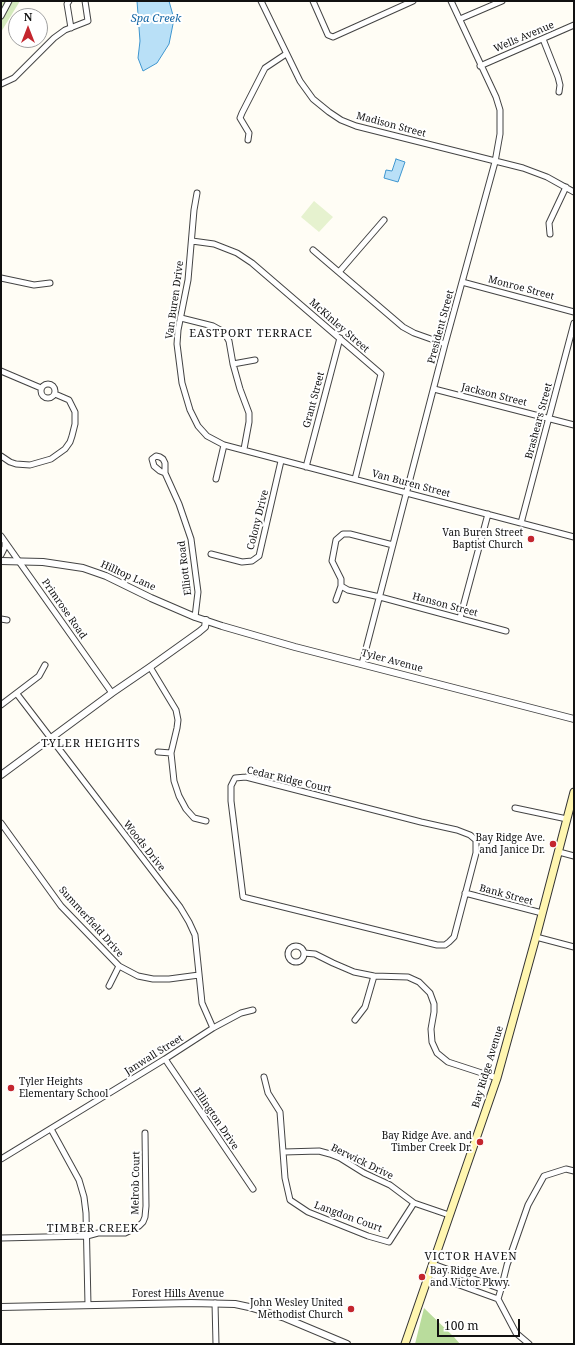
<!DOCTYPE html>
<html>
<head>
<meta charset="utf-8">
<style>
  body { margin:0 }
  #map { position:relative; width:575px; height:1345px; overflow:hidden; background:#fffdf5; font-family:"Noto Serif",serif }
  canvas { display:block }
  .frame { position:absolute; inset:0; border:2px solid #111; pointer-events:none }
  .north { position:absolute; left:8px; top:8px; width:40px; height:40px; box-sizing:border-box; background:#fff; border:1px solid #a0a0a0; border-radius:50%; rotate:0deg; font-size:11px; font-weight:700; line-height:16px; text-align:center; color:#111 }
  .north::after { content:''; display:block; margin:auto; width:14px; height:18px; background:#c4262e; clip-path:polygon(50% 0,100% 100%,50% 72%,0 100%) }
  .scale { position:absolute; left:437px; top:1319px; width:83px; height:18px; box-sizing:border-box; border:2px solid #111; border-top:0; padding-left:5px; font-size:12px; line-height:14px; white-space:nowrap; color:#111; -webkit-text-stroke:3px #fff; paint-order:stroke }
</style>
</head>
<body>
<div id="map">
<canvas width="575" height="1345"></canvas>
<div class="frame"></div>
<div class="north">N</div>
<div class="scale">100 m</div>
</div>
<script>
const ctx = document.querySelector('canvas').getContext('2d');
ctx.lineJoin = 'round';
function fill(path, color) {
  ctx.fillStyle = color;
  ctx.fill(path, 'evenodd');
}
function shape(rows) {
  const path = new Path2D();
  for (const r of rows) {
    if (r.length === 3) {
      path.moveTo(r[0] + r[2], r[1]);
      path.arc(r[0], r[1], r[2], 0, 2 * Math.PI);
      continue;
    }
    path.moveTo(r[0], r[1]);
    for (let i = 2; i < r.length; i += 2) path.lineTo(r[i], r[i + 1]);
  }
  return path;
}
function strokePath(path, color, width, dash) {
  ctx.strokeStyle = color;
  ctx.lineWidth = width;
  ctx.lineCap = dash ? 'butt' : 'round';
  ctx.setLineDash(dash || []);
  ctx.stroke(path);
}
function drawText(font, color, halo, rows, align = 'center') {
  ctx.font = font + ' "Noto Serif",serif';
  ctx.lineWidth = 4;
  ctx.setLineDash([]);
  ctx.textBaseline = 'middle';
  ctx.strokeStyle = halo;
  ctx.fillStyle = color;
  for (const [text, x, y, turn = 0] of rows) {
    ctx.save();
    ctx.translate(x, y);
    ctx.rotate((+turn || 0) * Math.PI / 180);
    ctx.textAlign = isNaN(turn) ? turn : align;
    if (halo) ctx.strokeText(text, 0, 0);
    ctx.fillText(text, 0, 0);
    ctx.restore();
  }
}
fill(shape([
  [1,1,20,1,1,32]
]), '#d5ebbd');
fill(shape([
  [424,1308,454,1337,460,1344,415,1344]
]), '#b9dc9c');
fill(shape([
  [314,201,333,217,319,232,301,217]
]), '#e6f2cf');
const water = shape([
  [137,1,169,1,174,19,169,44,157,63,143,71,138,58,140,41,137,1],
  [396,159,405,162,398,182,384,178,386,170,392,171,396,159]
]);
fill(water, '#b9e0f7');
strokePath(water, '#3f96cf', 1);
const minor = shape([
  [69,1,67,4,71,28],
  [261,1,300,81,313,99,329,112,341,120,356,126,523,168,547,177,574,192],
  [313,1,328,35,333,37,413,1],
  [1,16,9,1],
  [460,19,502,1],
  [543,39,558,77,560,85,559,92],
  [480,66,574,25],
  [1,84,14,78,54,38,65,30,88,21,85,1],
  [248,140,249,133,240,118,242,113,265,68,286,54],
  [197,193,194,210,188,280,178,330,177,344,182,383,190,410,198,426,207,436,224,445,574,537],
  [550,234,549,223,566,187],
  [192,241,214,244,237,253,252,263,381,374,355,479],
  [313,250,403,327,414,333,445,344],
  [339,272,384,220],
  [1,278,34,285,50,283],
  [462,282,574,312],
  [181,318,213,326,224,332,229,341,233,364,240,389,249,413,249,422,244,449],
  [233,364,255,360],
  [1,371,41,388],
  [48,391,7],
  [434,389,574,425],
  [1,456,10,462,16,464,30,465,51,459,65,449,70,442,72,436,75,424,75,412,69,400,55,394],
  [306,467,340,338],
  [165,473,160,471,154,466,152,459,156,456,160,457,163,459,165,463,165,473,179,504,191,539,198,592,195,617],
  [216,479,224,445],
  [521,523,574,323],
  [1,536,112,693],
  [393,545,350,534,343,534,336,540,332,561,341,579,341,586,348,590,380,597,506,631],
  [211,554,242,562,252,561,259,556,281,461],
  [1,555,5,547,5,543],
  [336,600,341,586],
  [460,618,488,514],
  [1,619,7,620],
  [362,664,445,344,495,162,500,134,500,110,496,97,451,1],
  [150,667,176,710,178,720,177,728,171,753,174,781,179,796,186,809,194,818,206,821],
  [17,694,180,907,189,922,195,935,202,1003,213,1028],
  [1,705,39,676,45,665],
  [158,752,171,753],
  [246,777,421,822,457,830,470,835,476,840,476,853,454,937,449,942,445,945,437,945,243,897,231,801,231,786,235,778,246,777],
  [515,808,567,819],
  [1,823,61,906,119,966,138,976,153,979,169,979,199,975],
  [559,852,574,856],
  [465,893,542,913],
  [536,937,574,947],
  [296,954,8],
  [304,953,315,954,333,963,354,972,374,976,408,977,419,982,430,993,434,1004,434,1012,431,1029,432,1042,437,1053,448,1062,497,1078],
  [109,986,119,966],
  [355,1020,365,1007,374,976],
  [165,1059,253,1189],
  [264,1077,268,1093,280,1112,285,1178,290,1200,308,1212,368,1236,389,1242,414,1203],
  [51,1129,79,1180,84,1197,86,1213,88,1305],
  [284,1152,319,1151,330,1154,340,1158,364,1173,390,1185,414,1203,449,1215],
  [1,1159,165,1059,213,1028,241,1013,253,1010],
  [1,1238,87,1236,98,1233,125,1233,139,1226,143,1222,145,1217,146,1206,145,1133],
  [433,1264,501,1289],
  [429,1274,498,1299],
  [215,1303,216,1344],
  [529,1344,516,1333,498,1299,501,1289,507,1265,528,1205,544,1176,566,1169,574,1171]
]);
const tertiary = shape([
  [1,561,43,562,83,568,106,576,151,598,195,617,222,626,295,647,574,719],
  [1,775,112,693,150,667,199,632,205,627,206,620],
  [1,1307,191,1303,235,1304,249,1307,285,1318,347,1344]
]);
const secondary = shape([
  [405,1344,497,1078,536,937,574,792]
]);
strokePath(minor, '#444', 7);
strokePath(tertiary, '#444', 8);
strokePath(secondary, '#333', 9);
strokePath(minor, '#fff', 5);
strokePath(tertiary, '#fff', 6);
strokePath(secondary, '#fff6b0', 7);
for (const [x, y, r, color] of [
  [531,539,4,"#c4262e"],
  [553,844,4,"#c4262e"],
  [11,1088,4,"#c4262e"],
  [480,1142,4,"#c4262e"],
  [422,1277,4,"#c4262e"],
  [351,1309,4,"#c4262e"]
]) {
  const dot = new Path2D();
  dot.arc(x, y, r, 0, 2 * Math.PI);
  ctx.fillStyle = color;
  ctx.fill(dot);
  strokePath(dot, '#fff', 1.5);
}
drawText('10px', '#111', '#fff', [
  ["Wells Avenue",524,37,-23],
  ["Madison Street",391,125,15],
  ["Monroe Street",521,288,15],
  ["Van Buren Drive",175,300,-82],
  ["McKinley Street",339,326,41],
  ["President Street",441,327,-75],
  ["Jackson Street",494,395,14],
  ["Grant Street",314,400,-75],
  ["Brashears Street",539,421,-75],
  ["Van Buren Street",411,484,15],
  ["Colony Drive",258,520,-76],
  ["Elliott Road",185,568,-97],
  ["Hilltop Lane",128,576,24],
  ["Hanson Street",445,605,15],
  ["Primrose Road",64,609,55],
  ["Tyler Avenue",392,661,15],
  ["Cedar Ridge Court",289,780,13],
  ["Woods Drive",144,846,52],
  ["Bank Street",506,895,15],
  ["Summerfield Drive",91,922,48],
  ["Janwall Street",154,1055,-32],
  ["Bay Ridge Avenue",488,1067,-73],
  ["Ellington Drive",216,1119,56],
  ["Berwick Drive",362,1162,26],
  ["Melrob Court",136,1183,-89],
  ["Langdon Court",348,1217,20],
  ["Forest Hills Avenue",178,1294]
]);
drawText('10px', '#111', '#fff', [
  ["Van Buren Street",523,533],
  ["Baptist Church",523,545],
  ["Bay Ridge Ave.",545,838],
  ["and Janice Dr.",545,850],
  ["Tyler Heights",19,1082,"left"],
  ["Elementary School",19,1094,"left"],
  ["Bay Ridge Ave. and",472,1136],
  ["Timber Creek Dr.",472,1148],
  ["Bay Ridge Ave.",430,1271,"left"],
  ["and Victor Pkwy.",430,1283,"left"],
  ["John Wesley United",343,1303],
  ["Methodist Church",343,1315]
], 'right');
drawText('italic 11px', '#1768a6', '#fff', [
  ["Spa Creek",156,19]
]);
ctx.letterSpacing = '1px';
drawText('11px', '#111', '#fff', [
  ["EASTPORT TERRACE",251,334],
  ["TYLER HEIGHTS",91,744],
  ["TIMBER CREEK",93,1229],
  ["VICTOR HAVEN",471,1257]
]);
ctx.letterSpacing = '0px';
</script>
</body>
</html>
